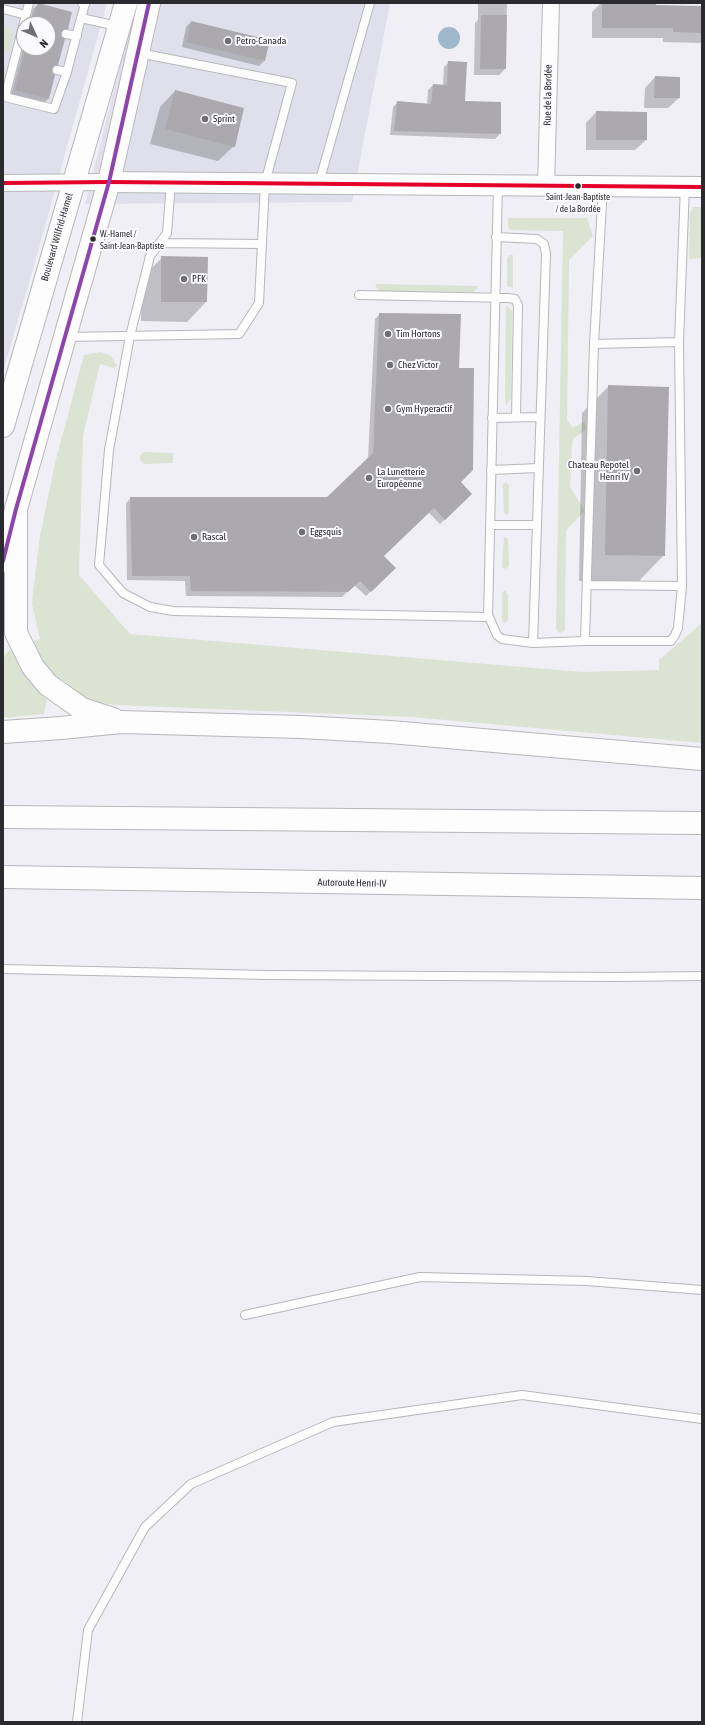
<!DOCTYPE html>
<html>
<head>
<meta charset="utf-8">
<style>
  body { margin:0 }
  #map { position:relative; width:705px; height:1725px; overflow:hidden; background:#efeff5; font-family:"Asap Condensed",sans-serif }
  canvas { display:block }
  .frame { position:absolute; inset:0; border:4px solid #2b2b2f; pointer-events:none }
  .north { position:absolute; left:16px; top:16px; width:40px; height:40px; box-sizing:border-box; background:#fbfbff; border:1px solid #a8a8ac; border-radius:50%; rotate:134deg; font-size:11px; font-weight:700; line-height:16px; text-align:center; color:#2b2b2f }
  .north::after { content:''; display:block; margin:auto; width:14px; height:18px; background:#707074; clip-path:polygon(50% 0,100% 100%,50% 72%,0 100%) }
</style>
</head>
<body>
<div id="map">
<canvas width="705" height="1725"></canvas>
<div class="frame"></div>
<div class="north">N</div>
</div>
<script>
const ctx = document.querySelector('canvas').getContext('2d');
ctx.lineJoin = 'round';
function fill(path, color) {
  ctx.fillStyle = color;
  ctx.fill(path, 'evenodd');
}
function shape(rows) {
  const path = new Path2D();
  for (const r of rows) {
    if (r.length === 3) {
      path.moveTo(r[0] + r[2], r[1]);
      path.arc(r[0], r[1], r[2], 0, 2 * Math.PI);
      continue;
    }
    path.moveTo(r[0], r[1]);
    for (let i = 2; i < r.length; i += 2) path.lineTo(r[i], r[i + 1]);
  }
  return path;
}
function strokePath(path, color, width, dash) {
  ctx.strokeStyle = color;
  ctx.lineWidth = width;
  ctx.lineCap = dash ? 'butt' : 'round';
  ctx.setLineDash(dash || []);
  ctx.stroke(path);
}
function drawText(font, color, halo, rows, align = 'center') {
  ctx.font = font + ' "Asap Condensed",sans-serif';
  ctx.lineWidth = 4;
  ctx.setLineDash([]);
  ctx.textBaseline = 'middle';
  ctx.strokeStyle = halo;
  ctx.fillStyle = color;
  for (const [text, x, y, turn = 0] of rows) {
    ctx.save();
    ctx.translate(x, y);
    ctx.rotate((+turn || 0) * Math.PI / 180);
    ctx.textAlign = isNaN(turn) ? turn : align;
    if (halo) ctx.strokeText(text, 0, 0);
    ctx.fillText(text, 0, 0);
    ctx.restore();
  }
}
fill(shape([
  [3,3,107,3,37,255,3,371],
  [24,24,48,24,48,48,24,48],
  [136,3,390,3,352,202,85,204]
]), '#e0e0ec');
fill(shape([
  [3,25,11,31,13,35,9,49,3,54],
  [693,207,702,207,702,258,689,259,690,213],
  [508,218,587,218,593,236,569,260,567,420,573,428,583,422,585,423,586,428,582,433,574,438,572,443,570,487,585,511,566,530,565,630,561,633,558,632,556,628,563,231,510,230,508,227],
  [510,255,513,255,513,288,507,286,507,258],
  [377,284,479,286,473,292,379,291,375,285],
  [506,305,512,311,511,398,506,406,505,397],
  [101,352,111,356,117,366,114,368,100,364,83,435,79,575,130,634,582,672,659,670,659,660,702,623,702,743,412,717,116,705,93,702,81,697,67,683,58,678,46,665,31,642,40,639,32,604,33,592,40,536,55,463,84,355],
  [143,452,173,453,173,463,144,464,140,460,140,456],
  [505,482,509,485,509,513,506,515,504,514,503,485],
  [504,537,506,537,508,539,509,566,506,569,502,567],
  [505,590,508,595,508,620,505,623,502,621,502,593],
  [13,648,18,662,27,678,47,700,44,714,3,718,3,662,5,654]
]), '#dce3d3');
fill(shape([
  [449,38,11]
]), '#9fb8cd');
fill(shape([
  [478,3,507,3,505,69,499,75,474,75,475,23,478,20],
  [601,3,655,3,655,6,702,7,702,43,663,42,663,38,592,38,592,12],
  [38,4,67,28,60,33,57,64,51,69,48,99,43,104,11,95,24,44,24,48,48,48,48,24,29,24,33,9],
  [191,22,264,61,259,66,182,47,186,27],
  [449,62,464,102,500,134,495,139,390,135,393,107,398,102,427,104,428,90,433,85,443,86,444,67],
  [655,77,679,98,668,108,644,108,645,88],
  [175,91,234,146,218,161,150,144,160,107],
  [596,112,646,140,635,150,586,150,586,123],
  [162,258,206,302,187,322,141,321,142,277],
  [380,314,458,369,460,482,471,494,440,524,428,512,383,556,394,568,366,596,354,585,342,597,186,596,185,581,127,580,126,503,131,498,328,498,368,458,375,319],
  [609,386,664,555,638,582,579,581,582,413]
]), '#0003');
fill(shape([
  [38,3,72,12,68,29,64,29,61,33,61,36,65,39,58,65,55,65,52,69,52,72,55,75,49,99,15,90,26,48,48,48,48,24,32,24],
  [602,3,656,3,656,5,702,6,702,33,673,32,673,28,602,28],
  [481,15,507,15,506,69,480,69],
  [191,21,270,40,265,61,186,42],
  [448,61,467,62,465,101,501,102,501,134,394,131,397,101,431,104,433,84,447,85],
  [655,76,680,77,680,98,654,98],
  [175,90,244,108,235,147,165,129],
  [596,111,647,112,647,140,596,140],
  [161,256,208,257,207,302,161,302],
  [379,313,461,314,459,368,474,368,473,470,461,482,472,494,445,520,434,508,384,556,396,568,371,592,360,581,348,592,191,591,190,576,132,576,130,497,327,497,373,453],
  [608,385,669,387,665,556,605,555]
]), '#aba9ad');
const service = shape([
  [29,3,5,97,54,109,67,72,81,18,117,26],
  [3,9,26,15],
  [81,18,85,4,82,3],
  [66,34,77,36],
  [57,70,67,72],
  [171,182,167,233,150,256,130,336,109,450,99,565,123,593,150,607,173,611,488,617,498,186],
  [319,183,370,3],
  [603,186,594,344,585,641,671,641,675,635,678,628,682,586,679,342,685,186],
  [496,237,537,239,544,244,546,254,533,643,585,641],
  [160,243,262,244],
  [359,295,508,298,515,299,518,305,516,417],
  [66,337,239,334,259,303,265,183,292,83,139,53],
  [594,344,679,342],
  [492,418,540,417],
  [491,470,539,468],
  [490,525,537,525],
  [587,585,682,586],
  [489,617,497,635,502,639,533,643],
  [3,969,268,975,616,977,702,976],
  [245,1315,420,1277,587,1281,702,1290],
  [77,1722,88,1630,145,1527,191,1484,333,1422,522,1395,702,1419]
]);
const minor = shape([
  [3,183,109,182],
  [546,186,551,3]
]);
const tertiary = shape([
  [109,182,702,187]
]);
const primary = shape([
  [3,426,126,3],
  [3,561,16,509,109,182,149,3]
]);
const motorway = shape([
  [16,509,16,633,33,667,48,685,82,709,113,719],
  [3,732,61,728,121,722,301,727,390,732,702,759],
  [3,817,702,823],
  [3,877,702,888]
]);
strokePath(service, '#b7b7bb', 10);
strokePath(minor, '#b7b7bb', 18);
strokePath(tertiary, '#b7b7bb', 22);
strokePath(primary, '#b7b7bb', 24);
strokePath(motorway, '#b7b7bb', 24);
strokePath(service, '#fdfdfe', 8);
strokePath(minor, '#fdfdfe', 16);
strokePath(tertiary, '#fdfdfe', 20);
strokePath(primary, '#fdfdfe', 22);
strokePath(motorway, '#fdfdfe', 22);
strokePath(shape([
  [3,183,109,182,702,187]
]), '#e4002b', 4);
strokePath(shape([
  [3,561,16,509,109,182,149,3]
]), '#8e44ad', 4);
for (const [x, y, r, color] of [
  [228,41,4,"#707074"],
  [205,119,4,"#707074"],
  [578,186,3.5,"#2b2b2f"],
  [93,239,3.5,"#2b2b2f"],
  [184,279,4,"#707074"],
  [388,334,4,"#707074"],
  [390,365,4,"#707074"],
  [388,409,4,"#707074"],
  [637,471,4,"#707074"],
  [369,478,4,"#707074"],
  [302,532,4,"#707074"],
  [194,537,4,"#707074"]
]) {
  const dot = new Path2D();
  dot.arc(x, y, r, 0, 2 * Math.PI);
  ctx.fillStyle = color;
  ctx.fill(dot);
  strokePath(dot, '#fbfbff', 1.5);
}
drawText('9px', '#2b2b2f', '#fbfbff', [
  ["Saint-Jean-Baptiste",578,197],
  ["/ de la Bordée",578,209],
  ["W.-Hamel /",100,234,"left"],
  ["Saint-Jean-Baptiste",100,246,"left"]
]);
drawText('10px', '#2b2b2f', '#fbfbff', [
  ["Petro-Canada",236,41],
  ["Sprint",213,119],
  ["PFK",192,279],
  ["Tim Hortons",396,334],
  ["Chez Victor",398,365],
  ["Gym Hyperactif",396,409],
  ["Chateau Repotel",629,465,"right"],
  ["Henri IV",629,477,"right"],
  ["La Lunetterie",377,472],
  ["Européenne",377,484],
  ["Eggsquis",310,532],
  ["Rascal",202,537]
], 'left');
drawText('10px', '#2b2b2f', '#fbfbff', [
  ["Rue de la Bordée",548,95,-89],
  ["Boulevard Wilfrid-Hamel",57,237,-74],
  ["Autoroute Henri-IV",352,883,1]
]);
</script>
</body>
</html>
